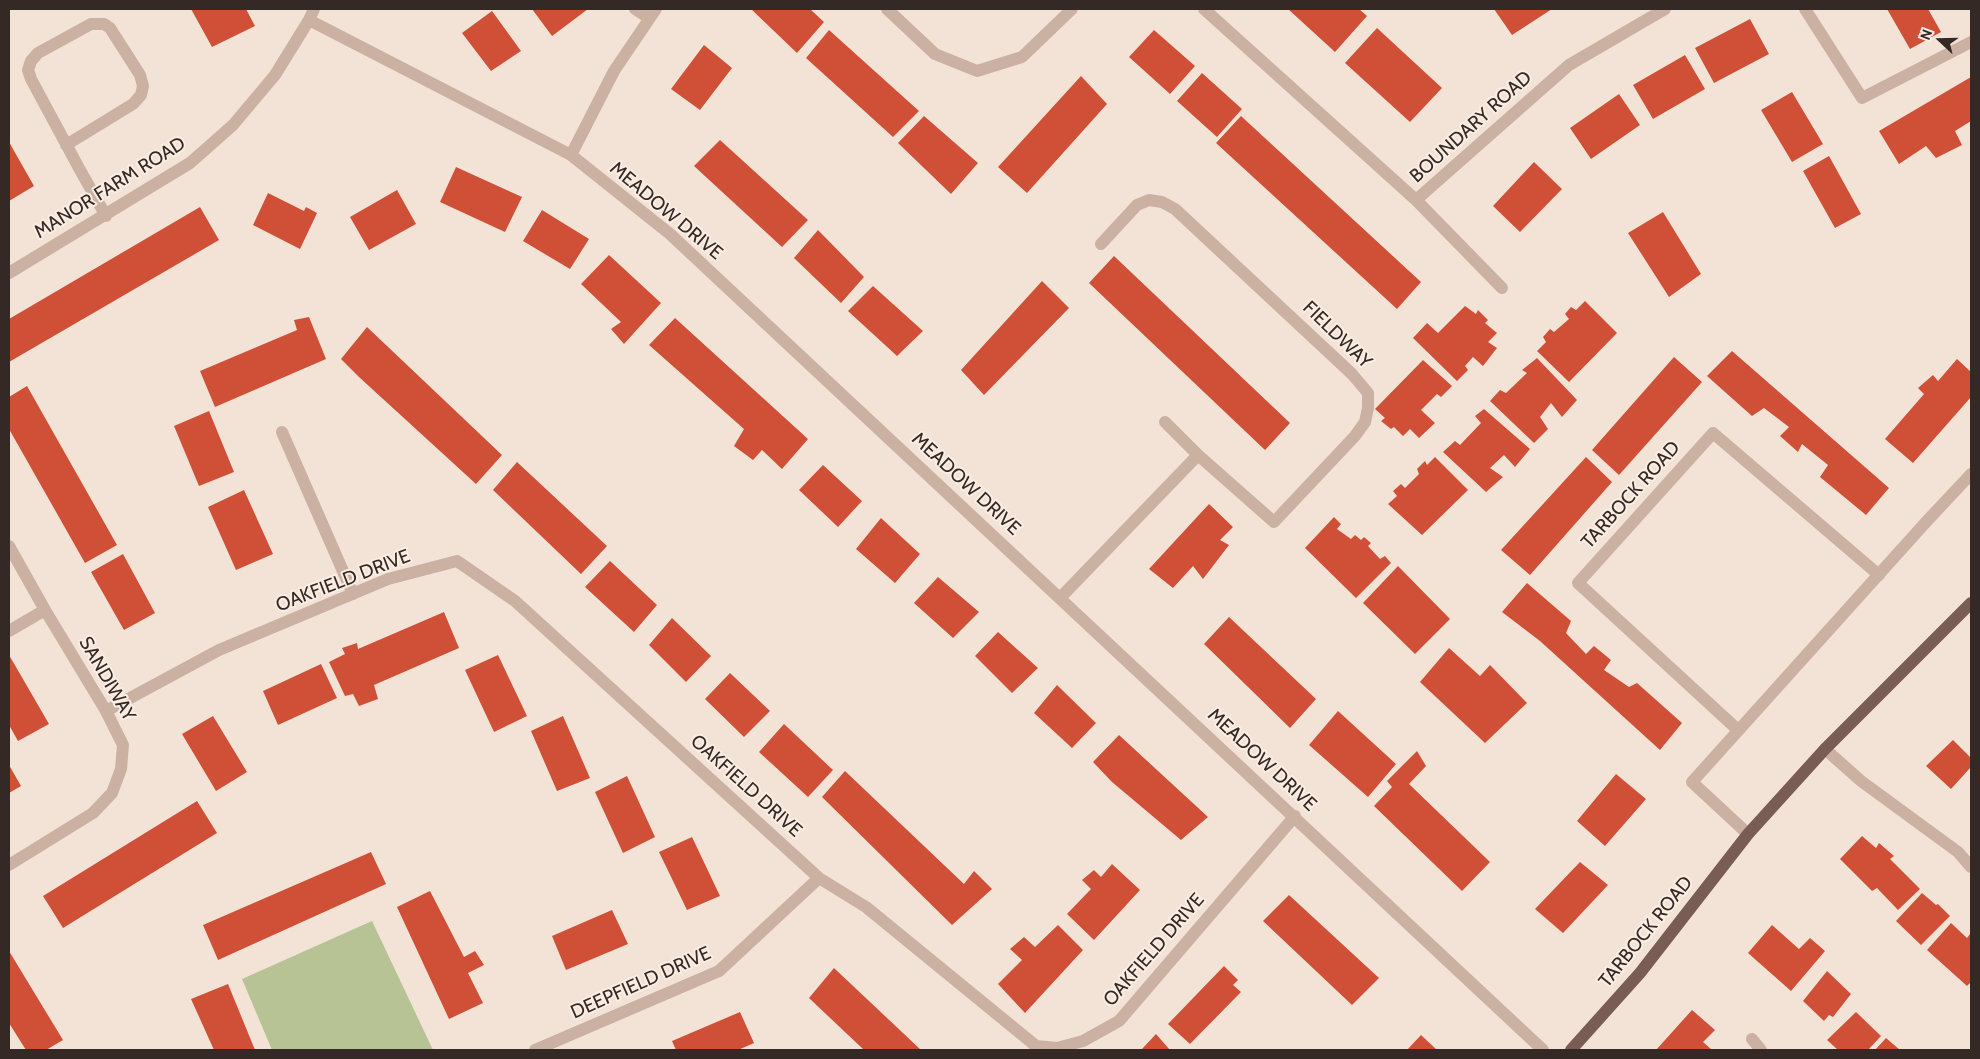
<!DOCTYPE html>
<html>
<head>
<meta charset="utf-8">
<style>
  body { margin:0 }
  #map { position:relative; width:1980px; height:1059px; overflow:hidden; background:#f3e3d6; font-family:Cabin,sans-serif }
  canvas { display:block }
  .frame { position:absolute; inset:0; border:10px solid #352925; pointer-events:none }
  .north { position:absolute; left:1915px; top:15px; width:50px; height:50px; -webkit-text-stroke:4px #faede3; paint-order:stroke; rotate:291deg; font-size:14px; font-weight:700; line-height:20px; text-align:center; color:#352925 }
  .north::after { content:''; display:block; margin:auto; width:18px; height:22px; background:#352925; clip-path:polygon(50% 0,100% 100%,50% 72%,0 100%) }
</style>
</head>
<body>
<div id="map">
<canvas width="1980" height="1059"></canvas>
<div class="frame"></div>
<div class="north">N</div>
</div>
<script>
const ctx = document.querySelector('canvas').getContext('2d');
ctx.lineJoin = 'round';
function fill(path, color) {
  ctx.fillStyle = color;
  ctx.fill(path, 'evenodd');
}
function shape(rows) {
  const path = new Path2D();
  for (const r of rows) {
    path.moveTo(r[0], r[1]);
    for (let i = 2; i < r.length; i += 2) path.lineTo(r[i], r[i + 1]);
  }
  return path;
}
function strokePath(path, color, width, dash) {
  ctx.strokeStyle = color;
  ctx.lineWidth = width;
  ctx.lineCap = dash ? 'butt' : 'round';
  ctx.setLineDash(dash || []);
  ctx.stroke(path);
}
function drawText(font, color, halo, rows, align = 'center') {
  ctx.font = font + ' Cabin,sans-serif';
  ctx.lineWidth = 4;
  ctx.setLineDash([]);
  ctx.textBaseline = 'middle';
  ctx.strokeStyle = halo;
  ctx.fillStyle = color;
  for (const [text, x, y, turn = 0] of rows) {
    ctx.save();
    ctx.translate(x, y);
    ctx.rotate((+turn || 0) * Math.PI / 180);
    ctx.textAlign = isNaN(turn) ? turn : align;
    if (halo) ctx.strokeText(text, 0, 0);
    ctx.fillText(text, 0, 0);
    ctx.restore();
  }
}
fill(shape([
  [372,921,433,1050,272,1050,242,979]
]), '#b7c395');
fill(shape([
  [191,9,246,9,255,26,212,47],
  [532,9,588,9,552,36],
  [751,9,810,9,824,22,797,53],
  [1288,9,1359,9,1367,16,1335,52],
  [1494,9,1552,9,1512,35],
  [1887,9,1928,9,1941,32,1910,49],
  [492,11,521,51,491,71,462,33],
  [1750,19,1769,54,1714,83,1695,48],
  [1377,28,1442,88,1410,122,1345,63],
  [829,30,919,111,893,137,806,58],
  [1154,30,1195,66,1170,94,1129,57],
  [704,45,732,68,700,110,671,89],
  [1685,55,1705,89,1653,119,1633,85],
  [1202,73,1242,109,1217,137,1177,101],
  [1081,76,1107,104,1027,193,998,167],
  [1971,77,1971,121,1955,131,1962,145,1936,158,1926,146,1899,164,1879,131],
  [1792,92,1823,144,1792,162,1761,110],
  [1619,94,1640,125,1591,159,1570,128],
  [924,116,978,163,951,194,898,143],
  [1241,116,1421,282,1397,309,1216,143],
  [720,140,808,220,782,247,694,166],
  [9,142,34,186,9,201],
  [1829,156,1861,214,1835,228,1803,171],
  [1534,162,1562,189,1520,232,1493,206],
  [456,167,522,197,505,232,440,202],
  [397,190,416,224,369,250,350,217],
  [268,193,304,211,306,207,317,213,300,249,253,225],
  [200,207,219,240,9,362,9,319],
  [542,210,589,239,570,269,523,241],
  [1663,212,1701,274,1669,297,1628,233],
  [818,230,864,277,841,303,794,258],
  [609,255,661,303,624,344,611,329,621,322,581,284],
  [1114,256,1290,423,1265,450,1089,283],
  [1042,281,1069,308,984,395,961,370],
  [873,286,923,331,897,356,848,311],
  [1585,301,1617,333,1569,382,1537,351,1546,342,1543,337,1550,329,1554,332,1569,319,1565,314,1571,307,1576,310],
  [1465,306,1476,314,1478,310,1488,320,1485,323,1497,333,1488,342,1497,348,1483,366,1473,357,1465,366,1468,370,1457,381,1413,338,1427,323,1438,333],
  [309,317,326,359,215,407,200,371,297,330,294,320],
  [675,318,808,439,782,469,762,450,753,460,734,446,744,429,649,345],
  [367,327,502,455,476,484,359,377,341,359],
  [1732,351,1889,488,1866,515,1820,477,1828,465,1802,444,1798,452,1780,436,1789,427,1764,408,1752,416,1707,376],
  [1674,357,1702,382,1619,475,1592,450],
  [1537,358,1577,400,1562,417,1551,403,1540,417,1548,429,1534,443,1490,401,1500,390,1506,393,1527,373,1522,370],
  [1957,359,1971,372,1971,397,1913,463,1885,439,1924,394,1918,388,1933,375,1938,381],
  [1423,360,1452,386,1441,397,1437,394,1421,410,1435,423,1419,438,1410,429,1403,436,1394,427,1391,429,1381,421,1385,418,1375,409],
  [27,386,117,545,85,563,9,429,9,397],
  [1484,409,1530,449,1515,467,1504,455,1490,468,1503,477,1486,492,1443,452,1455,441,1460,445,1481,423,1475,416],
  [209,411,234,472,199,486,174,426],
  [1435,457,1468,490,1422,535,1388,504,1397,496,1393,491,1401,484,1405,488,1419,474,1417,469,1425,461,1427,465],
  [1586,457,1612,482,1530,575,1501,550],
  [517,462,607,546,581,574,493,490],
  [823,465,862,501,838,527,799,490],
  [244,490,273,554,236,570,208,507],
  [1209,504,1233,527,1220,540,1229,545,1203,579,1193,566,1173,588,1149,569],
  [1334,517,1341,524,1337,529,1351,539,1355,535,1361,540,1364,537,1371,543,1368,546,1380,559,1385,556,1391,563,1356,598,1305,548],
  [881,518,920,554,895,583,856,549],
  [123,554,155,613,124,630,91,572],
  [610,561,657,605,634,632,585,587],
  [1398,566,1450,619,1415,654,1363,603],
  [938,577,979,612,953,638,914,603],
  [1527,583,1571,621,1566,633,1586,654,1594,646,1611,660,1604,670,1629,687,1637,683,1682,723,1660,750,1540,641,1502,612],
  [444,612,459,648,374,685,378,699,359,706,353,694,345,696,329,662,345,654,342,648,357,643,358,649],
  [1229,617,1316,699,1290,728,1204,644],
  [672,618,711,656,686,682,649,645],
  [998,632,1038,668,1012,693,975,656],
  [1449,648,1480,676,1490,665,1527,703,1485,743,1420,682],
  [9,655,49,724,18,741,9,725],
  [498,655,527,716,494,732,465,670],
  [321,664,337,698,278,725,263,691],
  [730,673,770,711,744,737,705,699],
  [1057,685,1096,723,1072,748,1034,713],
  [1338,711,1396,764,1368,797,1309,745],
  [213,716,247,772,216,791,182,734],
  [563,716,590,778,557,791,531,731],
  [784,724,833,770,808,797,759,752],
  [1119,735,1208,817,1181,840,1112,782,1093,762],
  [1953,740,1971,758,1971,767,1951,789,1926,766],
  [1417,751,1426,766,1409,784,1490,862,1462,891,1374,806,1392,787,1387,781],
  [9,765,21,786,9,793],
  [845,771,964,884,974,871,992,889,952,925,822,797],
  [1616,774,1646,799,1605,846,1577,821],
  [627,776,655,837,623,853,595,792],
  [197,801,217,833,63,928,43,896],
  [1862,836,1876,848,1879,843,1894,856,1890,859,1920,889,1898,910,1877,888,1872,891,1840,859],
  [692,837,720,896,687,910,659,852],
  [371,852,386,884,218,960,203,925],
  [1580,862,1608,885,1563,933,1535,909],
  [1112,864,1140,890,1094,940,1067,914,1091,889,1082,880,1094,870,1101,877],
  [430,891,464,957,475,951,484,965,468,973,483,1003,449,1019,397,907],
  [1922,893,1936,905,1938,904,1950,916,1921,945,1896,921],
  [1289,895,1379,978,1352,1005,1263,921],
  [612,910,628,944,566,970,552,936],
  [1951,923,1967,938,1970,934,1971,936,1971,982,1967,986,1927,950],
  [1058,925,1083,950,1025,1013,998,984,1022,960,1010,949,1024,937,1035,947],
  [1772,925,1799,949,1810,938,1825,951,1791,991,1748,953],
  [9,951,63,1040,46,1050,26,1050,9,1023],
  [1224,966,1238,980,1233,985,1241,992,1190,1044,1168,1024],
  [834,968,921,1050,864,1050,809,998],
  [1827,971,1851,994,1833,1017,1829,1015,1824,1021,1803,1001],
  [228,984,255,1050,214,1050,191,999],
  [1692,1010,1715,1030,1703,1042,1712,1050,1656,1050],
  [740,1012,754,1043,738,1050,676,1050,672,1041],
  [1856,1012,1881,1036,1868,1050,1838,1050,1827,1040],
  [1156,1034,1170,1050,1141,1050],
  [1421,1035,1437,1050,1407,1050],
  [1886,1038,1900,1050,1875,1050]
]), '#d04f37');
strokePath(shape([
  [66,145,133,104,141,95,143,86,140,75,110,28,104,24,91,24,38,53,31,61,28,70,31,79,80,170,106,216]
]), '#cbb1a2', 12);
strokePath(shape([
  [635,9,649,18],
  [887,9,935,54,977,71,1022,57,1072,9],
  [1204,9,1416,200,1502,288],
  [1805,9,1862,98,1971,42],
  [309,20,571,155,670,234,1543,1050],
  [571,155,614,71,656,9],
  [1416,200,1569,65,1665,9],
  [1101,244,1137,205,1149,200,1162,202,1175,209,1352,374,1368,393,1368,408,1365,422,1355,436,1274,522,1198,455,1165,422],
  [9,273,190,163,233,125,275,75,309,20,314,9],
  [282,432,353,594],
  [9,546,45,610,106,711,123,745,121,769,112,793,93,813,9,865],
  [1060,598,1198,455],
  [9,631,45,610],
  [106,711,219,650,388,579,457,561,515,601,819,878,866,907,1036,1046,1057,1048,1083,1041,1119,1021,1295,816],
  [1738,730,1578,583,1713,433,1879,575],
  [1825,749,1861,781,1958,852,1971,867],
  [1748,834,1692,782,1926,522,1971,474],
  [1752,1039,1761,1050],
  [535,1050,719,971,819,878]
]), '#cbb1a2', 12);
strokePath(shape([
  [1571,1050,1640,973,1748,834,1825,749,1971,603]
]), '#795d54', 12);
drawText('19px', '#352925', '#faede3', [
  ["BOUNDARY ROAD",1471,127,-42],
  ["MANOR FARM ROAD",110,188,-32],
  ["MEADOW DRIVE",666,211,40],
  ["FIELDWAY",1337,335,44],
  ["MEADOW DRIVE",966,484,43],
  ["TARBOCK ROAD",1631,495,-48],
  ["OAKFIELD DRIVE",343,581,-21],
  ["SANDIWAY",107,679,60],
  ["MEADOW DRIVE",1262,760,43],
  ["OAKFIELD DRIVE",746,786,42],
  ["TARBOCK ROAD",1646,932,-51],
  ["OAKFIELD DRIVE",1154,950,-49],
  ["DEEPFIELD DRIVE",641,983,-24]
]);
</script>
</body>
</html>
